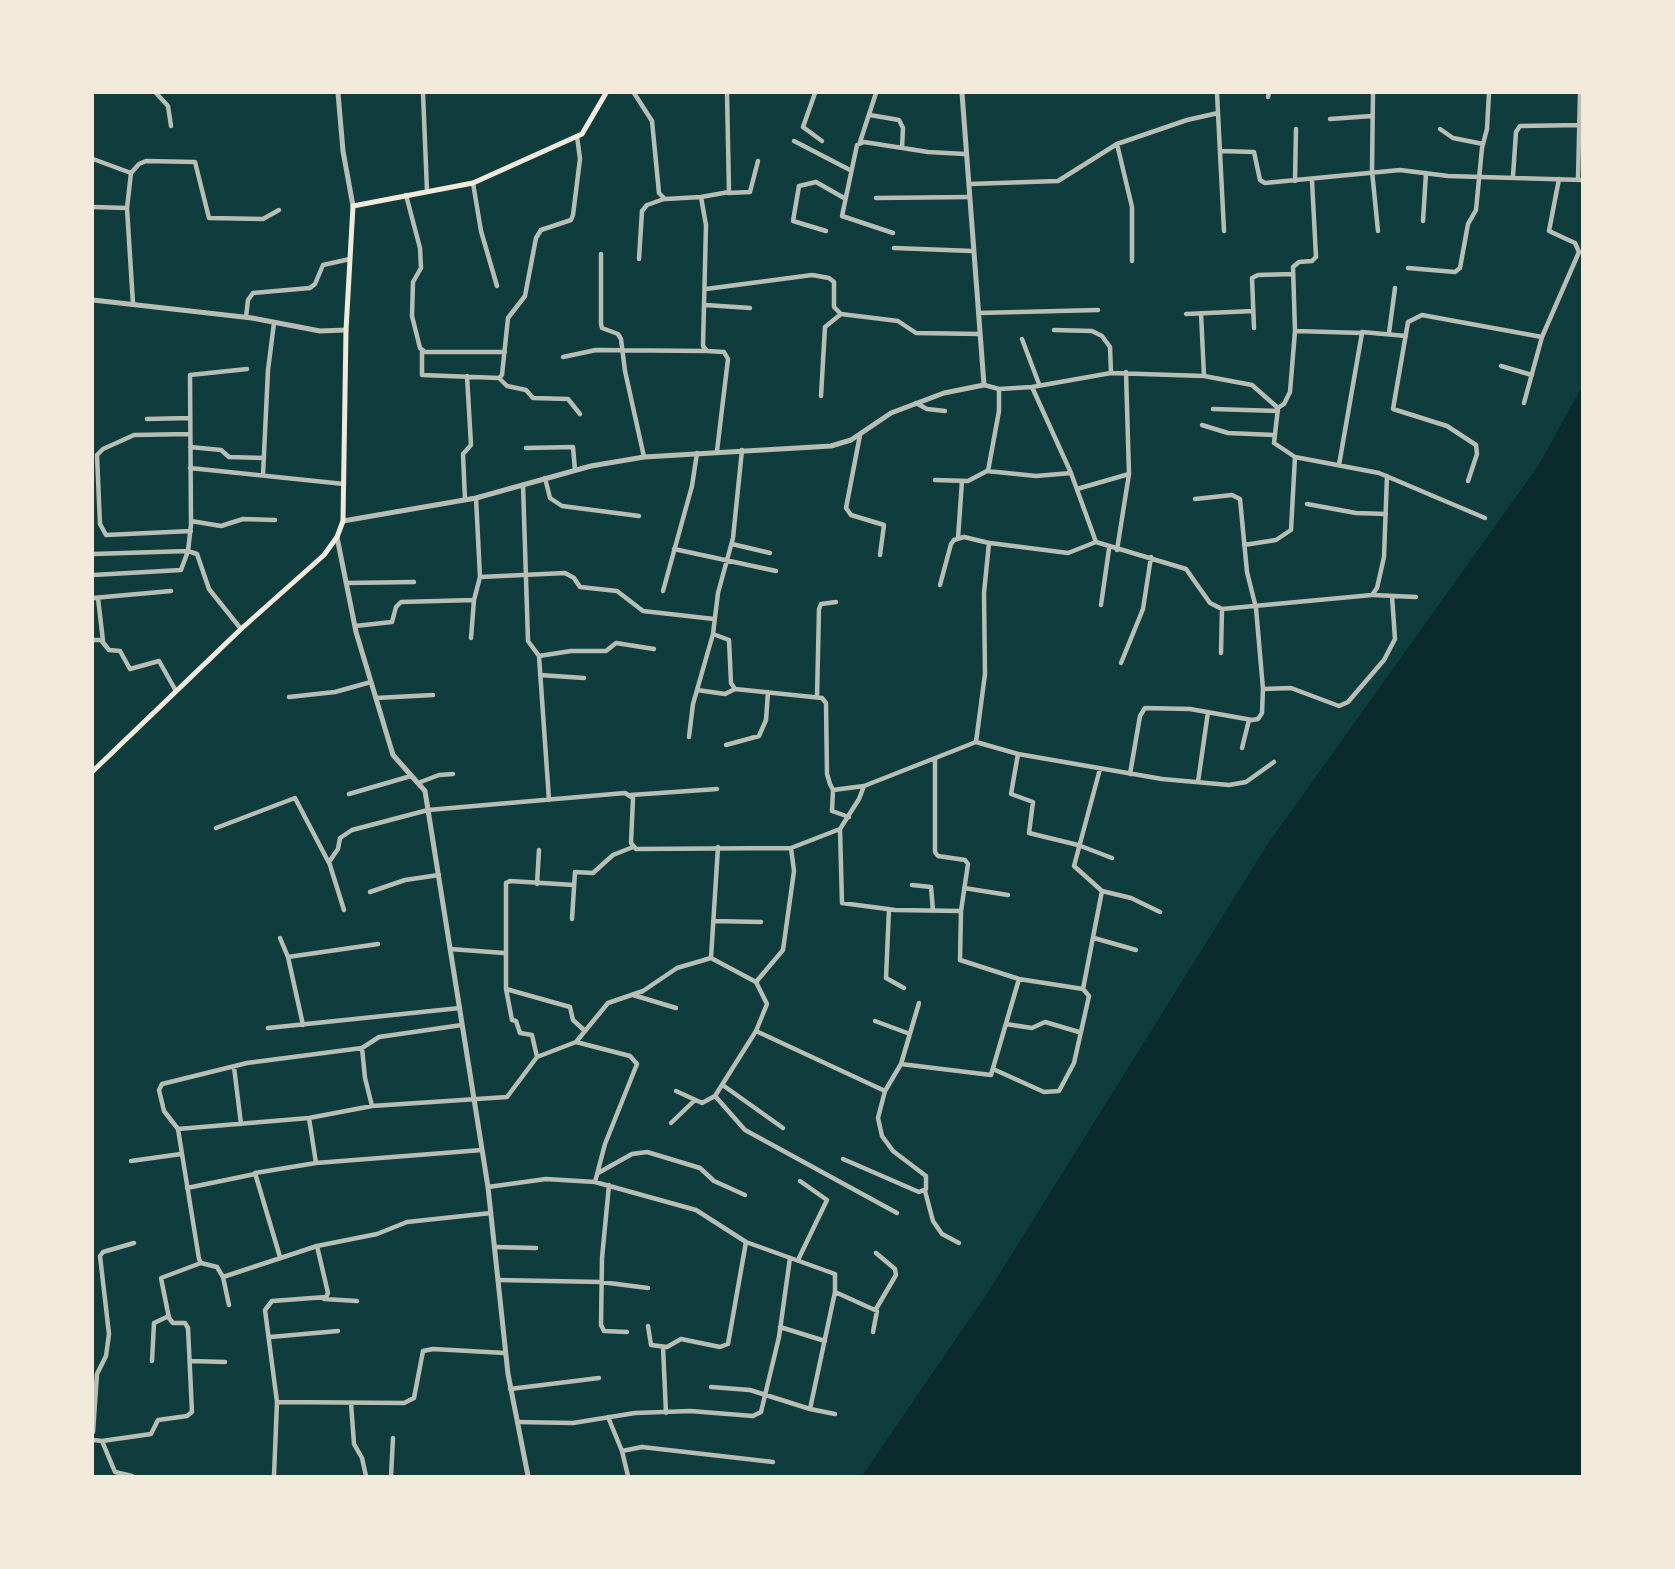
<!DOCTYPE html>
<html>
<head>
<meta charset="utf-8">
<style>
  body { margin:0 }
  #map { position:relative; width:1675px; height:1569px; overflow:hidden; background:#0f3d3e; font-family:"Work Sans",sans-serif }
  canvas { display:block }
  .frame { position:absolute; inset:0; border:94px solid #f1e9da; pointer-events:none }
</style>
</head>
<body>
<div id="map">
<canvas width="1675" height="1569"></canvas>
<div class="frame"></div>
</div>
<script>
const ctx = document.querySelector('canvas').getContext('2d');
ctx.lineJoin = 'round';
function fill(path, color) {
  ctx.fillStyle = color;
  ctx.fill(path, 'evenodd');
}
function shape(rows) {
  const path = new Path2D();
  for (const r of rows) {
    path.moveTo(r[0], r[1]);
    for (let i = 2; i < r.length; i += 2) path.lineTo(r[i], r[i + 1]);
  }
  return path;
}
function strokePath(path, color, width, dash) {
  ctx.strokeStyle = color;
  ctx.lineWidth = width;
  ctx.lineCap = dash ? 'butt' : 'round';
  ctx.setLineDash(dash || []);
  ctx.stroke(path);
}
fill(shape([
  [1582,387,1582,1476,862,1476,990,1289,1267,845,1538,466]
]), '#0a2a2b');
strokePath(shape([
  [156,93,168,106,171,126],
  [423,93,427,191],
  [634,93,652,121,659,193,665,199,701,197,729,192,727,93],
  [815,93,803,127,822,141],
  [1217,93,1224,231],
  [1373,93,1372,171,1378,231],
  [1268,97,1269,93],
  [870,115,899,120,903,128,902,148],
  [1330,119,1372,116],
  [1440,129,1453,138,1483,144],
  [794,141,850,170],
  [860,142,876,93],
  [1117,144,1132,207,1132,261],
  [1220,151,1254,152,1260,180,1265,183,1400,170,1448,176,1582,180],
  [93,159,131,173],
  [1513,176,1516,132,1520,126,1580,125],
  [1578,179,1580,93],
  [1295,181,1296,129],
  [1312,181,1316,257,1312,261,1299,262,1293,267,1295,331,1290,392,1284,404,1278,408,1274,443,1295,457,1379,473,1485,518],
  [473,183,481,231,497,286],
  [969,184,1058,181,1117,144,1187,120,1218,113],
  [728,193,750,192,758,161],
  [406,195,420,248,421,268,413,282,412,316,420,348,425,352,505,352],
  [701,197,706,225,703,346,707,351,724,352,728,359,717,451],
  [876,198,968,197],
  [93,207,127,208],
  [1423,221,1426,173],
  [826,231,793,221,799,186,816,182,844,198],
  [893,233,842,216,857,145,864,142,928,152,965,154],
  [894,248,972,251],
  [601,254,601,324,602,328,618,334,621,339,625,371,644,457],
  [639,259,642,211,647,205,664,199],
  [1408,268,1455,272,1460,268,1468,224,1476,210,1482,148,1487,129,1489,93],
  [706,289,812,275,829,278,834,282,834,307,841,314,898,321,916,333,980,334],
  [133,304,127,208,131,173,139,164,146,161,195,162,209,218,263,219,279,210],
  [706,305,750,308],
  [979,313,1098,310],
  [1201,313,1204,376],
  [1186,314,1253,311],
  [246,317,248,300,253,293,310,288,315,284,323,265,350,259],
  [1254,328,1252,278,1258,275,1293,274],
  [1054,330,1092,331,1102,336,1110,347,1111,373],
  [1295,331,1362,333,1339,465],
  [1362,332,1406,336],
  [1389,333,1395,288],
  [1022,339,1039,384],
  [422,351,422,375,499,378,502,375,508,318,525,296,536,238,541,230,571,220,573,215,580,159,577,136],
  [563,357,596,350,705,351],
  [1501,366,1532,375],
  [499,378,507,386,526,390,533,398,568,399,580,414],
  [984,385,999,389,1032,387,1111,373,1204,376,1252,385,1278,408],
  [1032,387,1071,473,1096,542,1186,569,1210,603,1222,609,1372,595,1377,588,1384,557,1387,476],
  [821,396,825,327,841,314],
  [916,403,927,409,945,411],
  [1524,403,1542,337,1579,252,1575,243,1549,231,1559,179],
  [1213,409,1278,411],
  [147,419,189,418],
  [1202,425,1228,433,1274,435],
  [189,434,134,435,103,449,97,455,100,524,106,535,191,531],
  [860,435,846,508,851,515,884,525,880,555],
  [190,447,221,450,229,457,264,458],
  [526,448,573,447,575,470],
  [190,468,344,484],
  [988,471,999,411,999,389],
  [263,475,268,370,274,323],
  [545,478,550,498,562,506,639,516],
  [935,480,968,481,987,471,1036,476,1071,473],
  [1468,481,1477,454,1476,445,1447,426,1393,409,1408,322,1422,315,1542,337],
  [523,485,528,641,539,656,549,800],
  [1077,489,1129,474],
  [465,500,463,454,471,445,467,376],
  [1307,504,1356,513,1386,514],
  [191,521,221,526,243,519,275,520],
  [958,538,962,481],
  [990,543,1068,553,1096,542],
  [732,544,770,553],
  [1244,545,1276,540,1291,530,1295,457],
  [674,549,776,571],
  [1117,550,1129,474,1126,372],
  [93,554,188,551,197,554,209,589,241,629],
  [93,575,181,570,188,551,191,525,190,375,247,369],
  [480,577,565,573,574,578,580,587,617,591,643,611,714,619],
  [346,583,414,582],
  [940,585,951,544,954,540,964,537,989,543,984,593,985,674,976,742],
  [663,591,692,486,697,453],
  [1373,595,1416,597],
  [93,598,171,591],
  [98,598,103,641],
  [1101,605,1109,549],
  [355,626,392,622,396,607,401,602,474,600],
  [713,634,729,640,731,683,735,689,822,698,826,703,827,774,830,784,833,790,864,786],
  [471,638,474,600,480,577,476,498],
  [93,640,101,640,109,650,120,651,130,669,159,661,176,691],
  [1221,653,1222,609],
  [539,656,571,651,606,651,616,643,654,649],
  [1121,663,1143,609,1151,557],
  [540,675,584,678],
  [1263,689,1291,688,1339,706,1348,702,1384,660,1395,639,1392,596],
  [697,690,725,694,735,689],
  [289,697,335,692,371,682],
  [817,697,819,609,821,604,836,602],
  [376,698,433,695],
  [689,737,693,704,713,634,718,593,733,538,742,450],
  [726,745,759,736,766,720,768,692],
  [1242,748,1249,720],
  [1018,754,1162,779,1229,785,1246,782,1274,762],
  [935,759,935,852,938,856,965,860,968,864,961,911,960,960,1019,979,1083,989,1102,891],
  [1100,769,1074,866,1102,891,1131,898,1160,912],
  [1130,774,1140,716,1145,708,1190,709,1252,720,1258,719,1262,713,1263,689,1256,608,1247,572,1240,499,1232,495,1195,499],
  [1198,782,1208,712],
  [418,783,439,775,453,774],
  [833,790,832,811,849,817],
  [349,794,411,776],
  [631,795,717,789],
  [216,828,295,798,329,863],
  [840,829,842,903,895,910,961,911],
  [537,884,539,850],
  [912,885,931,887,933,911],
  [964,888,1008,895],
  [370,892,405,880,439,875],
  [889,909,886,978,904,988],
  [344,910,329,862,338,849,340,838,352,830,428,810,625,793,633,798,631,843,636,849,791,848,840,829,859,799,864,786,976,742,1018,754,1011,794,1033,802,1029,833,1078,845,1112,858],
  [572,919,575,872,593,873,613,855,633,847],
  [713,921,761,922],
  [280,938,288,957,303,1025],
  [1094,938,1136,950],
  [450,949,504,953],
  [288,957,378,944],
  [711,958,718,847],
  [756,982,783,950,794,871,791,848],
  [506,989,570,1007,573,1020,584,1030],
  [633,995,676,1008],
  [875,1021,910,1034],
  [1006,1024,1032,1028,1045,1022,1079,1032],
  [268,1028,460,1008],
  [756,1031,885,1091],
  [576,1042,608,1003,643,991,677,968,711,958],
  [362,1048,365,1078,372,1106],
  [537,1057,532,1035,520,1033,516,1021,512,1020,506,989,506,883,510,881,574,885],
  [901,1064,991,1075,1019,979],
  [234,1067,241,1124],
  [993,1069,1044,1092,1059,1091,1074,1063,1089,996,1083,989],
  [724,1086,783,1128],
  [676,1091,702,1103,715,1096,756,1031,767,1004,756,982,711,958],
  [715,1096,745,1130,897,1213],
  [309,1118,316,1163],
  [671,1123,695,1100],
  [178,1129,309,1118,372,1106,507,1097,537,1057,576,1042,630,1056,637,1064,605,1144,595,1182],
  [843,1159,919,1192,926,1189,926,1176,893,1151,882,1136,878,1118,885,1091,901,1064,919,1003],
  [131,1161,181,1154],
  [598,1173,632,1154,647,1152,700,1168,714,1181,745,1195],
  [609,1185,602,1258,601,1325,604,1331,627,1332],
  [488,1187,546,1179,595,1182,696,1210,746,1242,835,1274,835,1292,877,1311,873,1332],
  [187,1188,255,1174],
  [925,1191,933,1221,942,1234,959,1243],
  [494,1247,536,1248],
  [280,1257,255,1173,316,1163,482,1150],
  [798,1260,827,1200,800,1181],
  [223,1277,317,1246,377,1234,407,1222,491,1213],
  [498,1280,601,1282,648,1288],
  [324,1299,357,1301],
  [229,1305,223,1277,217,1267,201,1263,199,1259,178,1129,164,1111,159,1090,162,1084,247,1063,362,1048,379,1037,462,1025],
  [876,1309,896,1275,895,1269,876,1253],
  [648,1326,651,1345,667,1347,681,1339,720,1347,728,1344,746,1242],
  [780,1327,825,1341],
  [270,1337,338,1331],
  [663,1347,666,1413],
  [152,1361,154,1323,169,1316],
  [191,1361,225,1362],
  [711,1387,750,1390,810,1409,835,1292],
  [510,1389,599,1378],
  [277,1402,404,1403,414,1398,423,1351,433,1349,505,1353],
  [351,1403,354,1444,362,1458,366,1476],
  [810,1409,835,1414],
  [608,1417,622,1451,628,1476],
  [517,1422,573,1423,635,1413,690,1411,753,1416,761,1412,779,1337,790,1258],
  [93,1432,97,1374,106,1356,109,1334,100,1256,103,1252,134,1243],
  [93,1440,102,1441,115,1472,132,1476],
  [102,1441,151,1434,158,1420,187,1416,192,1412,188,1328,185,1323,173,1323,169,1318,161,1278,201,1263],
  [622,1451,642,1447,773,1462],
  [274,1476,277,1402,265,1310,272,1301,326,1297,328,1293,317,1246],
  [391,1476,393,1438]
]), '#b8beb3', 4.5);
strokePath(shape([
  [338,93,343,151,353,206],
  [93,300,252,318,320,331,346,330],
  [343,521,476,498,591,466,644,457,831,446,851,440,891,413,944,393,984,385,962,93],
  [337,537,356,632,393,755,425,791,488,1187,508,1374,528,1476]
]), '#b8beb3', 5);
strokePath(shape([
  [93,771,241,629,324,555,337,537,343,521,346,330,353,206,473,183,582,134,606,93]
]), '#f1e9da', 5);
</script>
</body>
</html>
